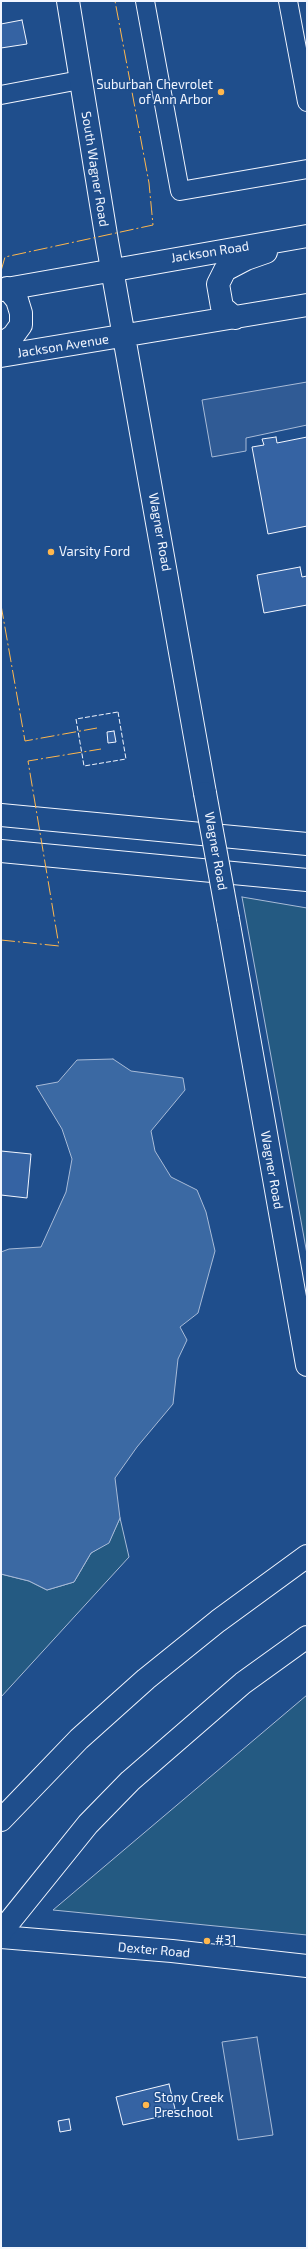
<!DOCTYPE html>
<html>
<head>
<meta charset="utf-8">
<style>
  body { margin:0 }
  #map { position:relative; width:308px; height:2249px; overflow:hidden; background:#1f4e8c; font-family:"Exo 2",sans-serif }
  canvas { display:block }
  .frame { position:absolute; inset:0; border:2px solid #f2f6ff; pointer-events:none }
</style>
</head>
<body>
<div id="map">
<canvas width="308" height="2249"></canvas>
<div class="frame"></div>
</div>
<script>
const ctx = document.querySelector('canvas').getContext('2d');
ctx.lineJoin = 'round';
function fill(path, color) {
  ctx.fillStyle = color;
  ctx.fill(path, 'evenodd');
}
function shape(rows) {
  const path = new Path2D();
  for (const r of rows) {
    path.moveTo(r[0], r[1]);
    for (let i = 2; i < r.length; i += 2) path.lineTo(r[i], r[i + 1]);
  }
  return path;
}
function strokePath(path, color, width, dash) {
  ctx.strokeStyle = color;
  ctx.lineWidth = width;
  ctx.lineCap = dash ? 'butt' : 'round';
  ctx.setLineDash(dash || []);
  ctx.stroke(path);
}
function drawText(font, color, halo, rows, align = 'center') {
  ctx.font = font + ' "Exo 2",sans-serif';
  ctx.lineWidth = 3;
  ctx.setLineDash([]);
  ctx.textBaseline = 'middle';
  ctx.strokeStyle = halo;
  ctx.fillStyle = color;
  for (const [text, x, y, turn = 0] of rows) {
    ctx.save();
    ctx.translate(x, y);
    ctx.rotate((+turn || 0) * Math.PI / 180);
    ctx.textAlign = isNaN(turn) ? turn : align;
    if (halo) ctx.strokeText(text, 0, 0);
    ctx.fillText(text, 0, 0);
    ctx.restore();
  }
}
const green = shape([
  [242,897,307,908,307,1254,242,897],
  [120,1518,129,1557,1,1697,1,1574,29,1581,47,1590,74,1582,91,1553,109,1542,120,1518],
  [307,1695,307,1935,53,1910,307,1695]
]);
fill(green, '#245a82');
strokePath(green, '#a8bbd7', 1);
const parking = shape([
  [307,382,307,425,246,438,246,451,212,457,202,400,307,382],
  [257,2037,273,2135,238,2140,222,2042,257,2037]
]);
fill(parking, '#305b95');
strokePath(parking, '#a8bbd7', 1);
const water = shape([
  [113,1059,131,1071,183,1078,185,1090,151,1131,155,1151,171,1177,197,1190,206,1212,215,1251,198,1313,180,1327,187,1340,178,1359,173,1404,137,1447,115,1478,120,1518,109,1543,91,1553,74,1582,47,1590,29,1581,1,1574,1,1252,9,1249,41,1247,66,1192,72,1159,62,1129,36,1086,58,1082,77,1060,113,1059]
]);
fill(water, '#3b69a3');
strokePath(water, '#a8bbd7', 1);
const building = shape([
  [22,20,27,44,1,48,1,24,22,20],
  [276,437,277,443,307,437,307,526,268,534,252,447,264,445,262,439,276,437],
  [300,567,302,577,307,576,307,605,264,613,257,575,300,567],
  [114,731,116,742,108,743,107,732,114,731],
  [1,1151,31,1154,27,1198,1,1195,1,1151],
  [169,2084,176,2113,123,2125,116,2097,169,2084],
  [69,2119,71,2130,60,2132,58,2121,69,2119]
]);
fill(building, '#3563a3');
strokePath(building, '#f2f6ff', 1);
const minor = shape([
  [145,1,180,191,307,169],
  [288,1,307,102],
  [1,95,80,80]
]);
const major = shape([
  [68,1,107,241,205,793],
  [1,290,307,236],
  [235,318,222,307,218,284,225,270,246,259,266,252],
  [1,344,13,336,21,325,21,313,17,300,7,288],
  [1,356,307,305],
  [228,919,307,1365],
  [1,1937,172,1951,307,1966]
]);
const highway = shape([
  [1,815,307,844],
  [1,851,307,880],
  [1,1820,79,1739,146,1679,218,1621,307,1556],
  [1,1932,88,1824,130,1781,243,1683,307,1637]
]);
strokePath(minor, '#f2f6ff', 20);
strokePath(major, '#f2f6ff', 24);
strokePath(highway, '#f2f6ff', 24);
strokePath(minor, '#1f4e8c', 18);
strokePath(major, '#1f4e8c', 22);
strokePath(highway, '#1f4e8c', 22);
const majorBridge = shape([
  [205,793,228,919]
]);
strokePath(majorBridge, '#f2f6ff', 24, []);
strokePath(majorBridge, '#1f4e8c', 22);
strokePath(shape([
  [118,712,126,759,84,766,76,719,118,712]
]), '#f2f6ff', 1, [5, 2]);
strokePath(shape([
  [1,271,5,257,153,225,149,183,115,1],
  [1,605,25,741,97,728],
  [1,940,59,946,28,761,101,749]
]), '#ffb74d', 1, [14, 3, 2, 3]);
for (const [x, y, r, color] of [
  [221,92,4,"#ffb74d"],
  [51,552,4,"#ffb74d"],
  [207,1941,4,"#ffb74d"],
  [146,2105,4,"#ffb74d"]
]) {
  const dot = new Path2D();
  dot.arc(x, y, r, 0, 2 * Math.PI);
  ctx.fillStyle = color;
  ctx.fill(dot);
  strokePath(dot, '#1f4e8c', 1.5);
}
drawText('13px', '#f2f6ff', '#1f4e8c', [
  ["Suburban Chevrolet",213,85,"right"],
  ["of Ann Arbor",213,100,"right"],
  ["Varsity Ford",59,552],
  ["#31",215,1941],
  ["Stony Creek",154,2098],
  ["Preschool",154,2113]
], 'left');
drawText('13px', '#f2f6ff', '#1f4e8c', [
  ["South Wagner Road",95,169,81],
  ["Jackson Road",210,252,-9],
  ["Jackson Avenue",63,346,-9],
  ["Wagner Road",160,532,80],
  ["Wagner Road",216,851,80],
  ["Wagner Road",272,1170,80],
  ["Dexter Road",154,1950,5]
]);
</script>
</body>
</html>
